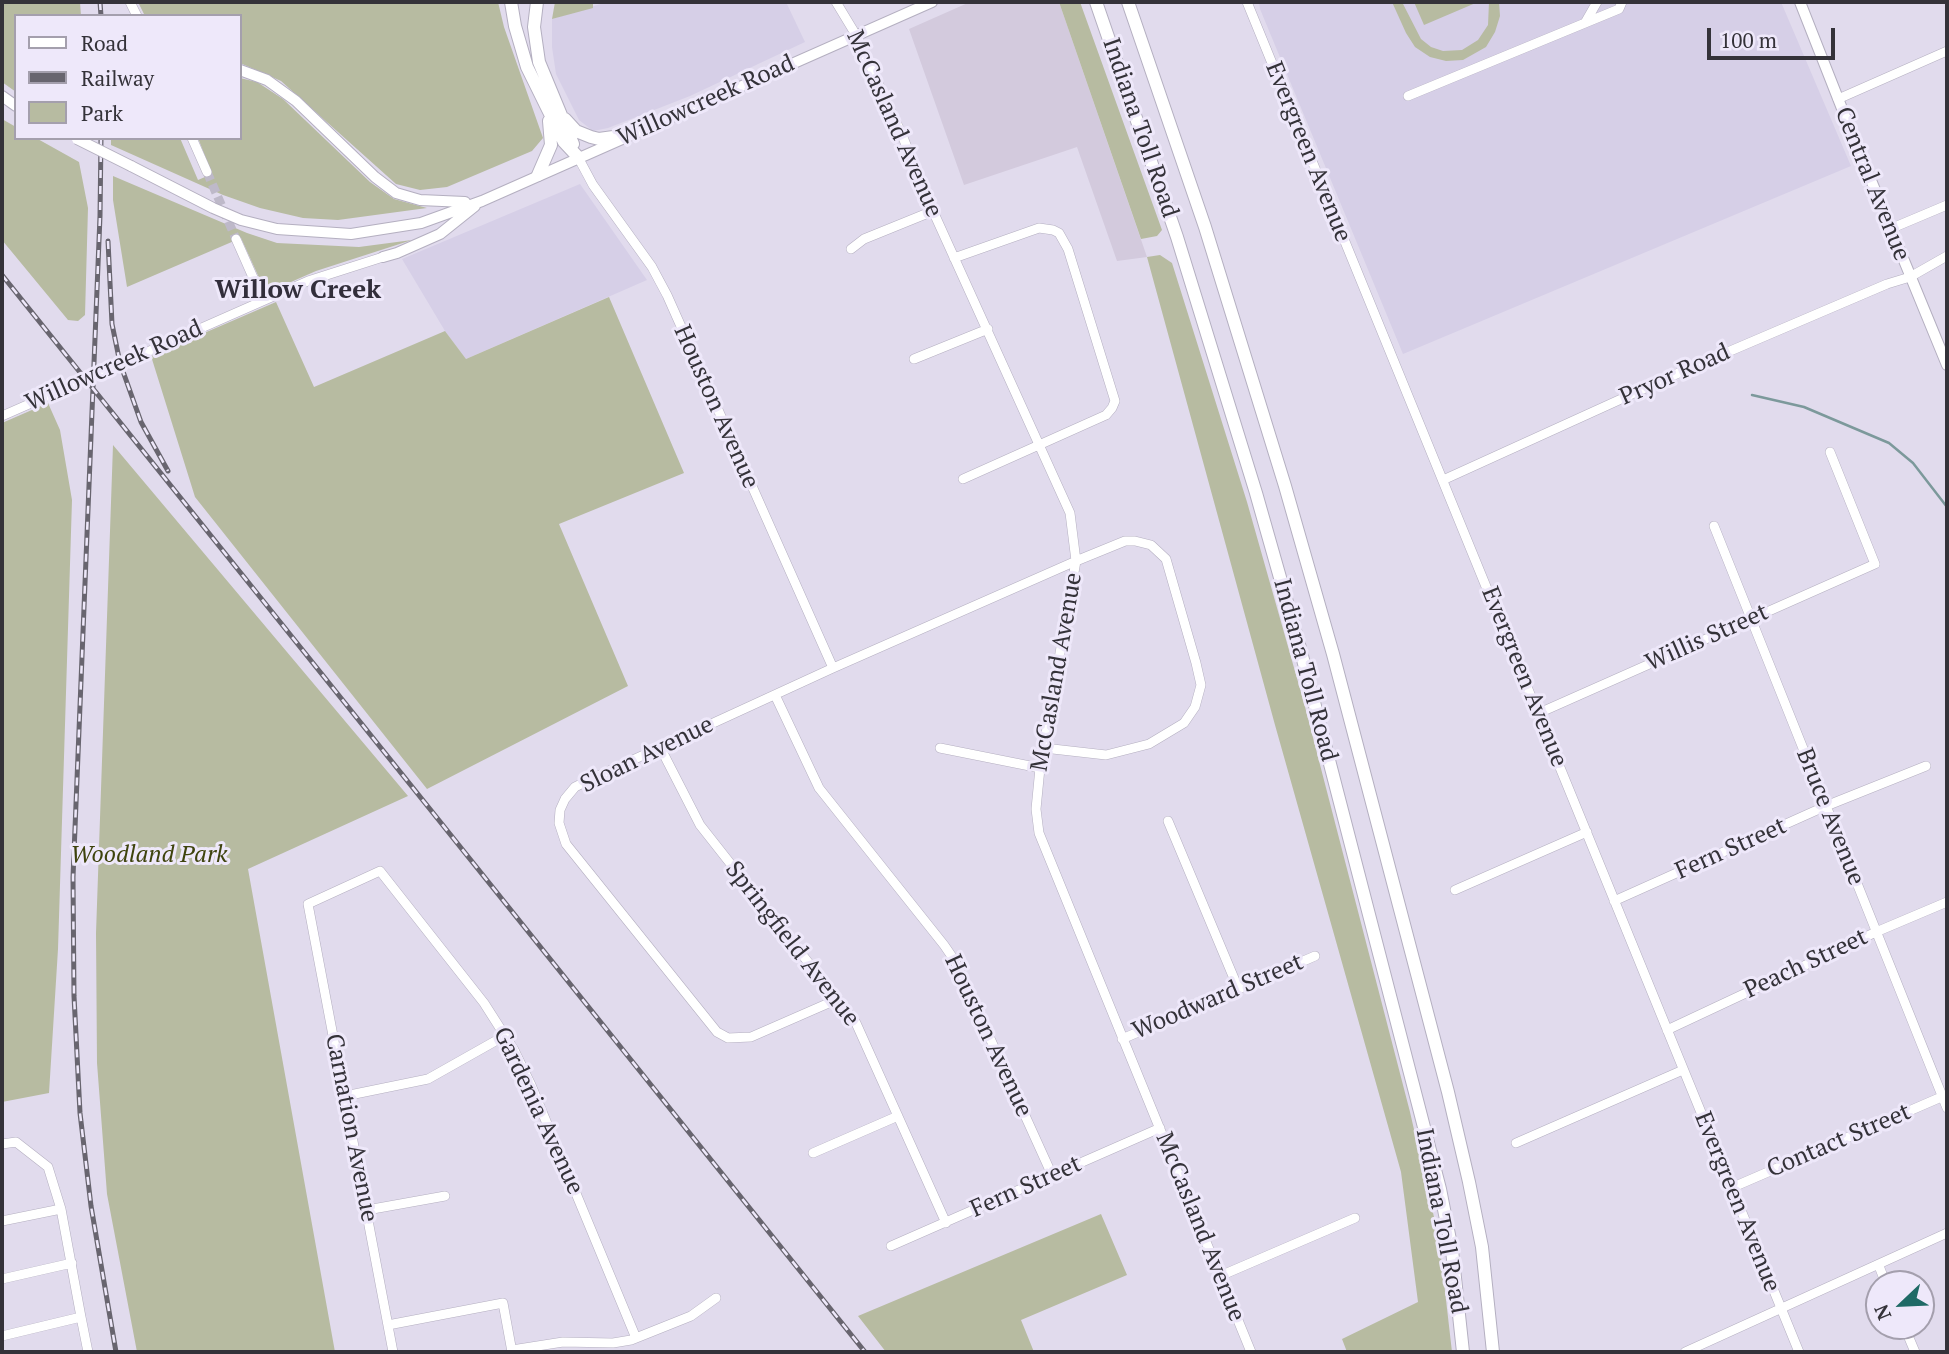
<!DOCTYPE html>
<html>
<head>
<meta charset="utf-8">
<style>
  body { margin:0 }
  #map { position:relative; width:1949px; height:1354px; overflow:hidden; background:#e1dbed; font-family:"PT Serif",serif }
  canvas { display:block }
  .frame { position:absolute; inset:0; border:4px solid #343239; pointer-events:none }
  .legend { position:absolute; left:14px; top:14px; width:228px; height:126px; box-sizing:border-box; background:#eee8fa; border:2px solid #a49fad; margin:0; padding:9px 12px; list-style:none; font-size:21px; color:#343239 }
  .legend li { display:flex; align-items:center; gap:14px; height:35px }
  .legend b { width:35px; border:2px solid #a49fad }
  .north { position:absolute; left:1865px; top:1270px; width:70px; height:70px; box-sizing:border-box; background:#eee8fa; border:2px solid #a49fad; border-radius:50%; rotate:247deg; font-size:19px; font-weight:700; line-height:28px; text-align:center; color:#343239 }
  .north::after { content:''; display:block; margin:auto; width:24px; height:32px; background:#1f6a66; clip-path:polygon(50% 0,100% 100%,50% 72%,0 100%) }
  .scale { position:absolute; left:1707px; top:28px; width:128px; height:32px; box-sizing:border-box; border:4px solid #343239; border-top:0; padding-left:9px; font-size:21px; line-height:24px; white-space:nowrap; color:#343239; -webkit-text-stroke:5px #eee8fa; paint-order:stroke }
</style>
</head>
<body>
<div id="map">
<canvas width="1949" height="1354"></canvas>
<div class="frame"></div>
<ul class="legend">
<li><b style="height:9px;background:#fff"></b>Road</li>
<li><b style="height:9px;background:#68656f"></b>Railway</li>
<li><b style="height:19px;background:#b7bba1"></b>Park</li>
</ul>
<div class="north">N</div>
<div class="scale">100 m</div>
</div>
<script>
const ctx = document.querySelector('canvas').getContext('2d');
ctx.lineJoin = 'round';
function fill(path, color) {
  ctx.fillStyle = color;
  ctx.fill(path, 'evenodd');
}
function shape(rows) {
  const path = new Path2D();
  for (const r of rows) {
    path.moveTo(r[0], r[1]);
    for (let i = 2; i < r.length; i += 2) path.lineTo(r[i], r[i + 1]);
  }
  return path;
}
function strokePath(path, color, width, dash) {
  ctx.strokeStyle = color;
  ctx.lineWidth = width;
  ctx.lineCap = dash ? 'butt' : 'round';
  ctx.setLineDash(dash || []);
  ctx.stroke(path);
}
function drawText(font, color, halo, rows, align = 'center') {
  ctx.font = font + ' "PT Serif",serif';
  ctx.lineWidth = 6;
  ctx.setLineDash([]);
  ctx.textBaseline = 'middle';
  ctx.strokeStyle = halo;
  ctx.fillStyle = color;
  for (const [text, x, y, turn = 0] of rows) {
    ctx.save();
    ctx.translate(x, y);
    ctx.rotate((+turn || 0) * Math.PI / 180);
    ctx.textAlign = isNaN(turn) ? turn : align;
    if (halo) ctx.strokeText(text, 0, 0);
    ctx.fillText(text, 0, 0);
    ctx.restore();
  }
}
fill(shape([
  [607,2,786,2,805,42,690,96,608,128,593,131,579,120,556,74,552,47,552,19],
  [1259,2,1781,2,1851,166,1403,354,1260,9],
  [580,184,647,280,466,359,445,331,402,259]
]), '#d6cfe7');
fill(shape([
  [970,2,1059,2,1147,257,1117,261,1077,147,964,185,909,29]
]), '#d3cadd');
fill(shape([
  [2,2,80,2,81,16,16,16,16,92,2,82],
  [138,2,498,2,504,27,543,138,532,151,447,187,420,190,396,184,281,81,240,63,240,16,145,16],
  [555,2,593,2,593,8,552,19],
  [1059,2,1080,2,1162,230,1157,236,1141,239],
  [1392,2,1402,2,1421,39,1431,47,1443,51,1462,50,1478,40,1488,25,1489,2,1499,2,1500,16,1495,32,1486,47,1463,60,1446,61,1430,57,1415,47,1406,33],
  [1414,2,1478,2,1424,25],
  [240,78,257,82,283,99,370,182,394,199,427,208,338,220,303,218,260,208,223,195,111,145,111,138,180,138,198,180,212,174,198,138,240,138],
  [2,119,16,127,16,138,36,138,79,162,88,208,85,315,78,321,68,320,2,240],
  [113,176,247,233,277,243,359,247,412,240,316,271,266,293,241,238,127,287,113,200],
  [1160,255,1172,263,1247,502,1304,703,1410,1112,1439,1239,1452,1352,1347,1352,1342,1339,1418,1302,1401,1172,1275,725,1147,257],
  [609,297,684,473,559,524,628,686,427,789,195,497,151,356,276,302,314,387,445,331,466,359],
  [48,403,60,430,72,500,58,949,49,1093,2,1102,2,423],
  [113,445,408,796,248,869,335,1352,137,1352,107,1194,97,1063,96,933],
  [1101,1214,1127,1275,1021,1320,1034,1352,886,1352,858,1316]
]), '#b7bba1');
strokePath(shape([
  [1752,395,1804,407,1889,443,1913,463,1947,507]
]), '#7c999b', 2.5);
strokePath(shape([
  [207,172,236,239]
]), '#beb9c9', 9, [9, 4.5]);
const minor = shape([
  [130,2,137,16],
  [836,2,856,35,902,135,933,211,1070,513,1076,561,1040,768,1036,809,1039,833,1251,1352],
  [1247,2,1799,1352],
  [1585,23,1597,2],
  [1408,96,1619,9,1622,2],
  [1838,99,1947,51],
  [192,138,207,172],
  [578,157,593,185,652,267,667,295,833,668],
  [1890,229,1947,205],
  [236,239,263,300],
  [851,249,864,239,933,211],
  [954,258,1039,228,1053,230,1059,233,1068,249,1115,401,1112,408,1106,415,963,479],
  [914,359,988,329],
  [2,416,308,281,383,257],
  [1443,480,1674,375,1887,284,1910,277,1947,256],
  [1714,526,1947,1108],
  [775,695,819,788,944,945,955,961,1052,1175],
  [1539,713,1875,564,1830,452],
  [660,747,700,825,856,1023,946,1223],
  [940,748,1040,768],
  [1168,821,1238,988],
  [1455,890,1587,832],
  [1614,901,1826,806,1926,766],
  [838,999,751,1037,728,1038,717,1032,566,844,559,823,560,810,565,799,575,787,587,781,833,668,1076,561,1125,541,1135,541,1151,545,1166,559,1196,663,1201,685,1195,707,1184,723,1149,744,1106,755,1044,748],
  [1667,1030,1876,932,1947,902],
  [1122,1039,1315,956],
  [345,1096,428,1079,506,1035],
  [1516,1143,1683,1070],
  [2,1144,16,1142,48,1167,61,1209,81,1317,2,1336],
  [813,1153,898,1116],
  [1731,1188,1946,1095],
  [367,1210,445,1196],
  [2,1221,61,1209],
  [891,1246,1160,1128],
  [1879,1266,1886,1284],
  [1220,1276,1355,1218],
  [2,1279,72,1263],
  [81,1317,88,1352],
  [388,1325,503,1303,512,1352],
  [1904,1326,1915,1352],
  [512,1350,563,1342,613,1343,631,1340,691,1316,716,1298],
  [393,1352,308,904,380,871,484,1003,514,1050,531,1085,636,1338],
  [1685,1352,1947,1233]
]);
const major = shape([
  [1800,2,1852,134,1947,365],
  [240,70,267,80,296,101,375,177,396,193,420,200,465,202],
  [2,96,16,106],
  [131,166,213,208,241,220,277,229,351,234,421,223,482,201,932,2],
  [383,257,397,253,440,234,475,206]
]);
const highway = shape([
  [511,2,515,26,527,67,564,142,578,157],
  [537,2,534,27,539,62,573,144],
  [1096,2,1177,237,1256,493,1300,648,1440,1189,1452,1250,1463,1352],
  [1128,2,1205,227,1285,486,1333,654,1448,1092,1469,1182,1482,1247,1493,1352],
  [565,119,576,131,591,137,599,139,628,135],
  [538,175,551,145,549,121]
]);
strokePath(minor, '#b4afc0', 10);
strokePath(major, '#b4afc0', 12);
strokePath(highway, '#b4afc0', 14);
strokePath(minor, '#fff', 9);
strokePath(major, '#fff', 10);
strokePath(highway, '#fff', 12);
const rail = shape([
  [100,2,101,16],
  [101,138,100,216,73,877,74,996,80,1113,91,1206,116,1352],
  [108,241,112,324,120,363,141,422,168,471],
  [2,275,865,1352]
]);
strokePath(rail, '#68656f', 5);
strokePath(rail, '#eee8fa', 2.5, [8]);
const majorBridge = shape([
  [77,139,131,166]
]);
strokePath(majorBridge, '#b4afc0', 12, []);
strokePath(majorBridge, '#fff', 10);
drawText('24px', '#343239', '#eee8fa', [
  ["Willowcreek Road",706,101,-24],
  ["McCasland Avenue",894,124,66],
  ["Indiana Toll Road",1140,128,71],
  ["Evergreen Avenue",1308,152,68],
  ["Central Avenue",1872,184,68],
  ["Willowcreek Road",114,366,-24],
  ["Pryor Road",1675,375,-24],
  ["Houston Avenue",716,407,66],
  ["Willis Street",1707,638,-24],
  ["Indiana Toll Road",1305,670,75],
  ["McCasland Avenue",1057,672,-80],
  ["Evergreen Avenue",1524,677,68],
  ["Sloan Avenue",647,755,-26],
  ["Bruce Avenue",1830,817,68],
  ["Fern Street",1731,849,-24],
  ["Springfield Avenue",792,944,52],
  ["Peach Street",1806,964,-25],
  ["Woodward Street",1218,997,-23],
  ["Houston Avenue",988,1036,65],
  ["Gardenia Avenue",538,1111,65],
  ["Carnation Avenue",351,1128,79],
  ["Contact Street",1839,1141,-23],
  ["Fern Street",1026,1187,-24],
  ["Evergreen Avenue",1737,1202,68],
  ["Indiana Toll Road",1441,1221,79],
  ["McCasland Avenue",1200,1227,68]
]);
drawText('italic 24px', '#3e430d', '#eee8fa', [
  ["Woodland Park",149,855]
]);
drawText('bold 26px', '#322e3b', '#eee8fa', [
  ["Willow Creek",298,291]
]);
</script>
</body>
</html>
